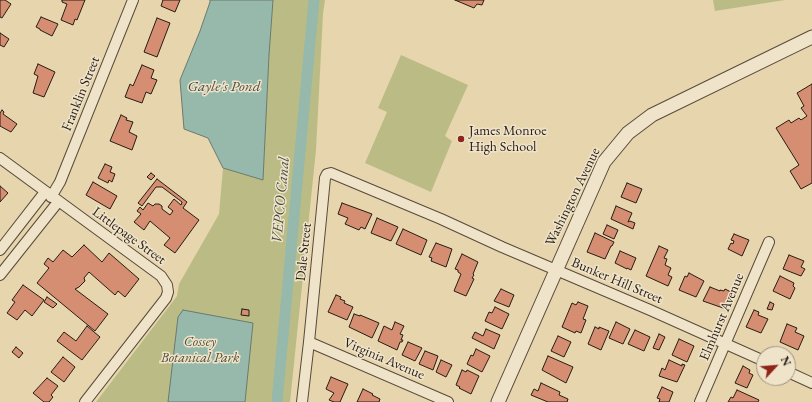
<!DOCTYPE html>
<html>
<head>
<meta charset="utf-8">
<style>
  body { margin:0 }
  #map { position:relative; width:812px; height:402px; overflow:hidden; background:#e6d5ad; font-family:"EB Garamond",serif }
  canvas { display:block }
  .north { position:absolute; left:756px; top:346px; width:40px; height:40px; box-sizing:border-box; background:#efe4ca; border:1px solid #9f9481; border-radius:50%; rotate:64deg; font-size:11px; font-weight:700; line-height:16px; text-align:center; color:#281c13 }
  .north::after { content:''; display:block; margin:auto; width:14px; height:18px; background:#8f2418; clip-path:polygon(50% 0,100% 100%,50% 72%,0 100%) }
</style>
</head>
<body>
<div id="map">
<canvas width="812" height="402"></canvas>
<div class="north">N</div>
</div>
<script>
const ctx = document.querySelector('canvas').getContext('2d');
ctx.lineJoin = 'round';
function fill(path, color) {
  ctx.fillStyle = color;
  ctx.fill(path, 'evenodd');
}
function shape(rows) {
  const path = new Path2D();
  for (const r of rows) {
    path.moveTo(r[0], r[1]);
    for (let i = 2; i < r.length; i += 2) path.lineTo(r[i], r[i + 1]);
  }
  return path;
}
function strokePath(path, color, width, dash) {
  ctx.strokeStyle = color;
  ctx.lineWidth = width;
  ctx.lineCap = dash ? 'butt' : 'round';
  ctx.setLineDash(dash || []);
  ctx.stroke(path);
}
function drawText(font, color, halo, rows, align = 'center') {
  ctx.font = font + ' "EB Garamond",serif';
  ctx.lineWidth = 3;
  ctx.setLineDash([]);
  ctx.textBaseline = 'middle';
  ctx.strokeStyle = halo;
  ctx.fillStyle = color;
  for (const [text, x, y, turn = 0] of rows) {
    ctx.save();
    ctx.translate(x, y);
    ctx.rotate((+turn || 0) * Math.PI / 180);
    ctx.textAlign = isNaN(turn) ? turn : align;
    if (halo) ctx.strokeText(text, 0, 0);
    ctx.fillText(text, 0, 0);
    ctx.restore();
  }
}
fill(shape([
  [273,0,325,0,323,14,316,150,290,402,96,402,177,296,179,284,219,214,223,168,263,180,269,55],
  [713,0,785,0,715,11],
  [401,55,468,85,445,136,452,141,431,192,365,163,387,112,378,108]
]), '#bbbc85');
const water = shape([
  [210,0,273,0,269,55,263,180,223,168,208,138,184,129,180,80,200,31,210,2,210,0],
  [183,310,253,323,245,402,168,402,178,317,183,310]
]);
fill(water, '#96b9ab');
strokePath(water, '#6a7a6e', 1);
strokePath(shape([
  [277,402,314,0]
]), '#96b9ab', 11);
const building = shape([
  [0,0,5,0,11,4,2,18,0,17,0,0],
  [62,0,85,0,77,20,75,19,73,25,61,20,67,4,62,2,62,0],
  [163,0,180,0,175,12,161,6,163,0],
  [455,0,484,0,482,5,477,4,474,8,455,0],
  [41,17,58,24,52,36,40,30,40,29,36,27,41,17],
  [157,18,170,23,157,57,144,52,157,18],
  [0,33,9,39,4,47,0,45,0,33],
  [38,64,55,72,44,97,33,93,38,76,34,74,38,64],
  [142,65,154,70,151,78,157,80,151,94,146,92,142,103,125,97,130,84,133,86,142,65],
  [812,84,812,183,801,189,790,171,799,165,776,128,789,120,791,123,799,118,801,120,807,116,801,108,804,106,797,93,812,84],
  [2,110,4,112,3,114,17,124,11,132,0,126,0,113,2,110],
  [121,115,127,118,126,120,133,122,129,132,137,136,132,150,110,141,121,115],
  [105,164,112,167,110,172,115,174,112,182,109,180,108,183,98,178,105,164],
  [151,173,155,176,151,180,147,177,151,173],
  [157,179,187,202,183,208,199,220,175,253,164,245,170,238,150,221,144,230,134,222,141,214,137,211,140,207,143,210,148,203,153,206,155,204,159,204,162,206,162,209,170,215,173,211,168,207,174,199,181,205,182,202,162,187,156,187,142,206,138,203,157,179],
  [93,182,117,196,110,209,86,195,93,182],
  [627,183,642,189,636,203,621,197,627,183],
  [0,186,8,193,0,202,0,186],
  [342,203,372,214,365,229,361,227,359,230,345,224,348,218,338,214,342,203],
  [616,206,632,213,628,222,630,221,635,223,633,229,611,219,616,206],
  [377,218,398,227,391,241,371,233,377,218],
  [607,225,618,230,614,239,603,234,607,225],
  [403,229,427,240,421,255,396,244,403,229],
  [595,233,614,242,612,246,611,246,605,259,587,252,595,233],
  [734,234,749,240,742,256,728,249,731,243,733,244,734,241,731,240,734,234],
  [436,243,452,249,446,267,431,261,432,258,429,257,436,243],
  [84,245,102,262,109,253,139,279,125,297,118,291,115,295,89,272,84,278,85,281,79,287,75,289,108,314,95,331,37,283,49,268,44,264,48,258,53,262,63,250,72,257,84,245],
  [659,246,668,250,664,258,667,259,665,265,671,268,668,275,672,277,668,286,646,276,659,246],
  [620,251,636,258,631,270,627,268,627,269,615,263,620,251],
  [462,254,478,262,473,274,474,275,472,278,474,279,466,296,454,291,461,274,458,272,458,270,455,269,462,254],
  [789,255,804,261,801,267,805,269,801,276,783,269,789,255],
  [689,273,704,281,696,297,679,290,685,276,687,277,689,273],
  [780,276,794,283,793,286,795,288,790,299,773,291,780,276],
  [23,285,44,300,32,316,25,310,17,320,7,313,15,302,12,300,23,285],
  [710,287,720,291,720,290,724,291,725,289,731,292,726,300,729,302,726,309,703,301,710,287],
  [501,289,514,295,509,307,494,301,501,289],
  [336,295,341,297,340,299,345,301,344,303,353,307,347,320,328,312,336,295],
  [47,297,57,304,53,308,44,302,47,297],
  [578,302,588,306,583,319,586,320,581,333,576,331,575,333,562,327,572,303,576,305,578,302],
  [770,302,774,304,772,310,767,309,770,302],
  [495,307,509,314,502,329,485,321,489,312,492,313,495,307],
  [242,309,249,310,249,316,241,315,242,309],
  [754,310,759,312,758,315,768,319,761,333,746,327,754,310],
  [354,314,360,316,360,315,379,323,372,338,349,327,354,314],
  [395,322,404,326,400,334,403,335,401,340,403,340,402,342,400,342,397,350,378,341,384,326,392,330,395,322],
  [616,322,630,329,623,344,609,338,616,322],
  [787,324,797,328,795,332,804,336,798,350,780,342,787,324],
  [87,326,100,337,82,360,57,341,64,332,76,341,87,326],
  [595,327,599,329,599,327,609,331,601,350,588,344,595,327],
  [486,329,500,335,494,349,472,338,475,332,483,336,486,329],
  [635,330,650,337,644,351,628,344,635,330],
  [659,334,665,337,659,350,653,348,659,334],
  [558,336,571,342,564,357,551,351,558,336],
  [679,339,694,346,687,362,672,355,679,339],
  [408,342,422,348,415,361,402,355,408,342],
  [16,347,23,353,19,358,12,352,16,347],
  [476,349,490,356,482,372,467,364,471,355,473,356,476,349],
  [425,351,438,356,433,370,419,364,425,351],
  [548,356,573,367,566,383,542,370,548,356],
  [63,357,75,367,64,382,51,372,63,357],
  [441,360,452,365,446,377,436,372,441,360],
  [669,360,682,366,682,364,685,365,677,382,659,376,662,368,665,370,669,360],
  [743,366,750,370,749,373,753,375,747,388,735,383,743,366],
  [462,370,466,372,467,370,479,376,471,394,459,388,460,387,456,385,462,370],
  [331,377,348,384,340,402,334,402,329,400,334,393,326,389,331,377],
  [47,378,58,386,51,395,53,397,49,402,44,402,33,393,47,378],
  [541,383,560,392,559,395,568,399,567,402,548,402,531,395,534,389,538,391,541,383],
  [662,387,673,392,669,402,659,402,660,399,657,398,662,387],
  [363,389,373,394,372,395,380,399,379,402,357,402,363,389],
  [737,390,759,400,758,402,728,402,731,397,733,398,737,390]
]);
fill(building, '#d58e72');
strokePath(building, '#281c13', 1);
const minor = shape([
  [0,158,161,276,167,285,168,292,166,298,85,402],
  [51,197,60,182,133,0],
  [0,250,45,192],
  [0,275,58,202],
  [309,342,448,402],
  [788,372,812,383],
  [302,402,309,342,325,178,327,174,331,173,441,219,502,247,650,310,764,361],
  [700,402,769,242]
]);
const tertiary = shape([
  [498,402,604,162,628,133,652,115,812,37]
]);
strokePath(minor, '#584a3a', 12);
strokePath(tertiary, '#584a3a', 15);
strokePath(minor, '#efe4ca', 10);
strokePath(tertiary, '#efe4ca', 13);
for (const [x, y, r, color] of [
  [461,139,4,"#8f2418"]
]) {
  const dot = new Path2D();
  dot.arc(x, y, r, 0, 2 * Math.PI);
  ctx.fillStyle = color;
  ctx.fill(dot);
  strokePath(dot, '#efe4ca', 1.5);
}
drawText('14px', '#281c13', '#efe4ca', [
  ["Franklin Street",81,94,-68],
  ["Washington Avenue",573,197,-64],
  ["Littlepage Street",129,236,36],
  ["Dale Street",304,252,-84],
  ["Bunker Hill Street",617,281,23],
  ["Elmhurst Avenue",722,317,-67],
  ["Virginia Avenue",384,359,23]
]);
drawText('14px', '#281c13', '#efe4ca', [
  ["James Monroe",469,131],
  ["High School",469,147]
], 'left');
drawText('italic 14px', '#544c35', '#efe4ca', [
  ["Cossey",200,342],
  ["Botanical Park",200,358]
]);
drawText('italic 15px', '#494b41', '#efe4ca', [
  ["Gayle's Pond",224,87],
  ["VEPCO Canal",281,200,-85]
]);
</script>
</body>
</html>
